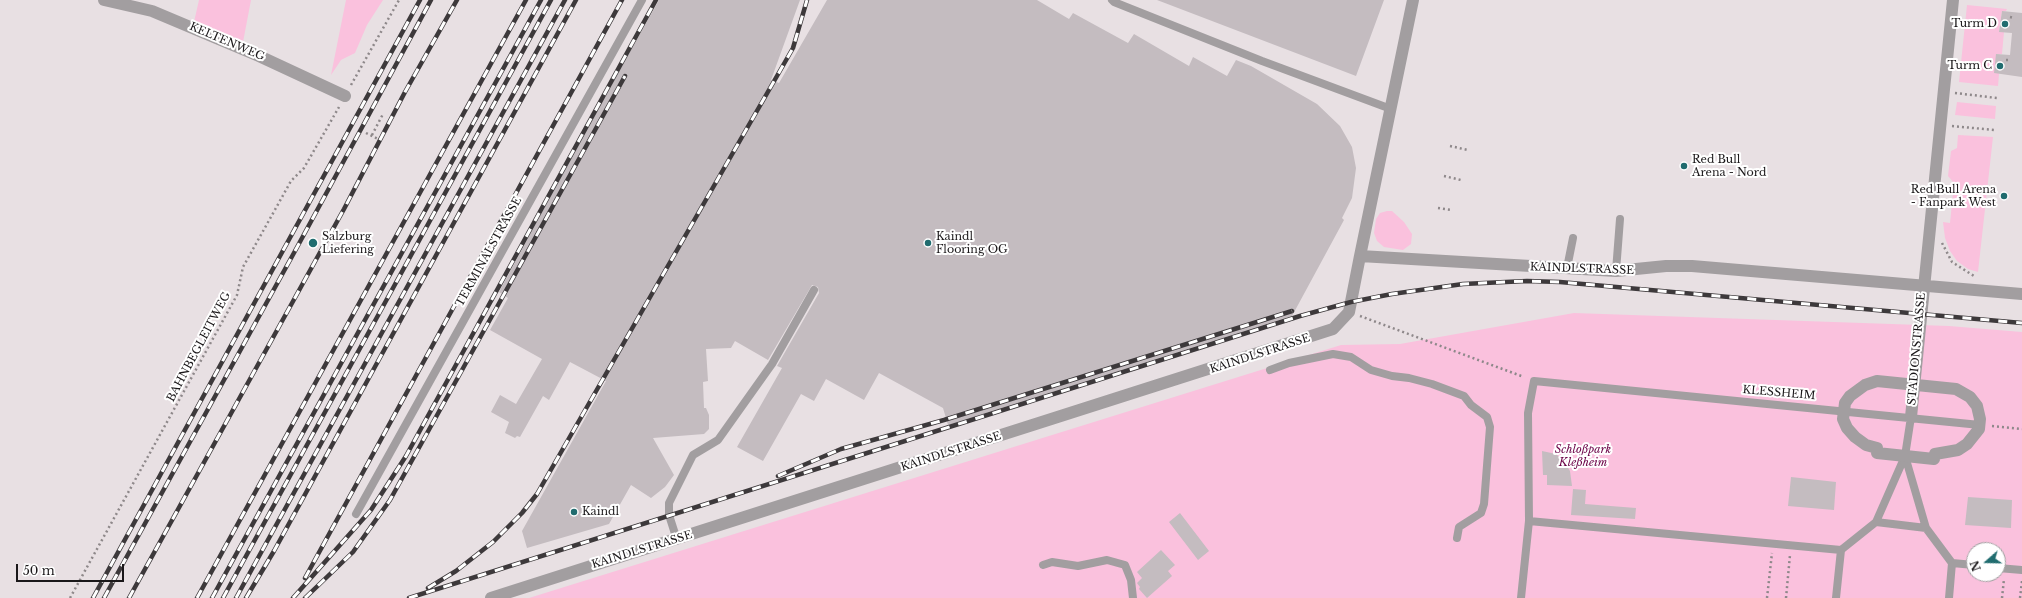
<!DOCTYPE html>
<html>
<head>
<meta charset="utf-8">
<style>
  body { margin:0 }
  #map { position:relative; width:2022px; height:598px; overflow:hidden; background:#e8e0e3; font-family:"Libre Baskerville",serif }
  canvas { display:block }
  .north { position:absolute; left:1966px; top:542px; width:40px; height:40px; box-sizing:border-box; background:#fff; border:1px solid #a3a2a3; border-radius:50%; rotate:250deg; font-size:11px; font-weight:700; line-height:16px; text-align:center; color:#1a1719 }
  .north::after { content:''; display:block; margin:auto; width:14px; height:18px; background:#206c6f; clip-path:polygon(50% 0,100% 100%,50% 72%,0 100%) }
  .scale { position:absolute; left:16px; top:564px; width:108px; height:18px; box-sizing:border-box; border:2px solid #1a1719; border-top:0; padding-left:5px; font-size:12px; line-height:14px; white-space:nowrap; color:#1a1719; -webkit-text-stroke:3px #fff; paint-order:stroke }
</style>
</head>
<body>
<div id="map">
<canvas width="2022" height="598"></canvas>
<div class="north">N</div>
<div class="scale">50 m</div>
</div>
<script>
const ctx = document.querySelector('canvas').getContext('2d');
ctx.lineJoin = 'round';
function fill(path, color) {
  ctx.fillStyle = color;
  ctx.fill(path, 'evenodd');
}
function shape(rows) {
  const path = new Path2D();
  for (const r of rows) {
    path.moveTo(r[0], r[1]);
    for (let i = 2; i < r.length; i += 2) path.lineTo(r[i], r[i + 1]);
  }
  return path;
}
function strokePath(path, color, width, dash) {
  ctx.strokeStyle = color;
  ctx.lineWidth = width;
  ctx.lineCap = dash ? 'butt' : 'round';
  ctx.setLineDash(dash || []);
  ctx.stroke(path);
}
function drawText(font, color, halo, rows, align = 'center') {
  ctx.font = font + ' "Libre Baskerville",serif';
  ctx.lineWidth = 4;
  ctx.setLineDash([]);
  ctx.textBaseline = 'middle';
  ctx.strokeStyle = halo;
  ctx.fillStyle = color;
  for (const [text, x, y, turn = 0] of rows) {
    ctx.save();
    ctx.translate(x, y);
    ctx.rotate((+turn || 0) * Math.PI / 180);
    ctx.textAlign = isNaN(turn) ? turn : align;
    if (halo) ctx.strokeText(text, 0, 0);
    ctx.fillText(text, 0, 0);
    ctx.restore();
  }
}
fill(shape([
  [199,0,251,0,243,42,194,22],
  [346,0,383,0,367,25,355,53,341,60,331,75],
  [1967,5,2007,9,2006,11,2002,11,1999,31,2004,32,2002,54,1996,54,1999,74,1998,86,1959,82],
  [1957,102,1996,106,1995,119,1955,115],
  [1958,135,1993,137,1978,272,1968,269,1957,261,1950,251,1945,238,1943,222,1950,223,1954,183,1948,176,1951,151,1957,148],
  [1387,211,1392,211,1404,222,1412,234,1411,244,1403,250,1384,247,1377,241,1374,233,1376,219,1380,213],
  [1574,313,1949,326,2022,332,2022,598,529,598,1341,345,1400,344],
  [1974,550,1998,550,1998,574,1974,574]
]), '#fac1dd');
fill(shape([
  [659,0,800,0,771,80,779,83,827,0,1037,0,1069,19,1073,13,1128,43,1134,34,1189,66,1193,57,1227,76,1236,60,1251,66,1317,104,1340,126,1352,147,1356,168,1352,198,1342,218,1344,220,1292,316,948,425,943,408,879,373,864,400,826,379,814,401,801,394,763,461,737,447,782,368,777,366,819,293,818,287,812,285,768,360,735,341,731,348,706,349,708,381,703,382,704,408,706,408,709,415,709,429,704,434,653,438,674,475,665,487,651,498,631,485,609,524,527,548,522,531,606,381,570,362,549,400,543,396,520,437,517,436,515,438,505,433,509,422,491,412,500,395,516,404,542,359,490,330,508,298,499,292,588,127],
  [1157,0,1384,0,1356,76],
  [2002,11,2022,13,2022,77,1994,73,1996,54,2010,55,2012,33,1999,32],
  [1542,451,1556,454,1564,461,1570,471,1572,486,1547,485,1547,475,1543,475],
  [1791,477,1836,482,1834,510,1788,506],
  [1573,489,1586,490,1585,504,1636,508,1635,519,1571,515],
  [1968,497,2012,500,2011,528,1965,525],
  [1180,513,1209,551,1198,560,1169,522],
  [1161,550,1175,565,1168,571,1172,576,1147,598,1139,589,1140,587,1137,583,1142,578,1137,572]
]), '#c4bcc0');
strokePath(shape([
  [2010,17,2014,18],
  [2006,60,2010,60],
  [351,85,399,0],
  [1955,93,1997,98],
  [1952,126,1994,130],
  [366,133,378,139],
  [372,135,383,114],
  [1450,146,1468,150],
  [1444,176,1461,180],
  [1438,208,1452,210],
  [1942,243,1952,262,1974,276],
  [1360,316,1524,377],
  [1992,426,2022,429],
  [70,598,237,295,243,267,291,181,304,168,339,107],
  [1767,598,1772,553],
  [1786,598,1790,555],
  [2002,598,2004,579],
  [2020,598,2022,581]
]), '#8e888a', 2.5, [2, 3]);
strokePath(shape([
  [1112,0,1114,2,1262,61,1391,109],
  [1567,268,1573,238],
  [1616,271,1620,219],
  [1270,370,1289,363,1333,354,1351,357,1371,370,1392,376,1409,378,1432,384,1464,396,1471,405,1487,417,1490,427,1484,504,1481,513,1459,527,1457,538],
  [1911,417,1905,456,1926,528,1952,563,1974,565],
  [356,514,642,0],
  [1529,521,1841,550,1876,522,1926,528],
  [1876,522,1905,456],
  [677,540,669,515,669,503,693,455,718,440,772,364,814,290],
  [1043,565,1052,562,1078,566,1107,560,1125,565,1131,580,1133,598],
  [1998,568,2022,570],
  [1521,598,1529,521,1528,413,1534,381,1980,425],
  [1836,598,1841,550],
  [1949,598,1952,563]
]), '#a29ea0', 8);
strokePath(shape([
  [104,0,152,11,259,56,345,96],
  [1360,256,1413,0],
  [1877,381,1956,389,1970,397,1977,406,1980,419,1979,429,1967,444,1958,450,1935,454,1934,459,1877,453,1877,448,1866,445,1855,437,1847,428,1843,419,1845,403,1850,396,1865,385,1877,381],
  [1911,417,1953,0],
  [491,598,1333,329,1349,312,1360,256,1616,271,1666,266,1692,266,2022,294]
]), '#a29ea0', 12);
const rail = shape([
  [778,476,841,449,944,420,1292,311],
  [305,578,622,0],
  [428,588,456,571,493,542,522,513,537,494,777,76,793,48,807,0],
  [93,598,420,0],
  [104,598,295,251,431,0],
  [129,598,344,209,405,92,457,0],
  [197,598,526,0],
  [212,598,541,0],
  [223,598,551,0],
  [236,598,565,0],
  [246,598,274,551,576,0],
  [293,598,371,510,406,456,656,0],
  [305,598,353,552,390,500,625,76],
  [409,598,1300,316,1351,302,1392,294,1463,284,1527,281,1560,282,2022,323]
]);
strokePath(rail, '#3d393b', 4.5);
strokePath(rail, '#fff', 3, [9]);
for (const [x, y, r, color] of [
  [2005,24,4,"#206c6f"],
  [2000,66,4,"#206c6f"],
  [1684,166,4,"#206c6f"],
  [2004,196,4,"#206c6f"],
  [313,243,5,"#206c6f"],
  [928,243,4,"#206c6f"],
  [574,512,4,"#206c6f"]
]) {
  const dot = new Path2D();
  dot.arc(x, y, r, 0, 2 * Math.PI);
  ctx.fillStyle = color;
  ctx.fill(dot);
  strokePath(dot, '#fff', 1.5);
}
drawText('11px', '#1a1719', '#fff', [
  ["Turm D",1997,24,"right"],
  ["Turm C",1992,66,"right"],
  ["Red Bull",1692,160],
  ["Arena - Nord",1692,173],
  ["Red Bull Arena",1996,190,"right"],
  ["- Fanpark West",1996,203,"right"],
  ["Salzburg",322,237],
  ["Liefering",322,250],
  ["Kaindl",936,237],
  ["Flooring OG",936,250],
  ["Kaindl",582,512]
], 'left');
drawText('11px', '#1a1719', '#fff', [
  ["KELTENWEG",227,42,23],
  ["TERMINALSTRASSE",489,252,-61],
  ["KAINDLSTRASSE",1582,269,2],
  ["BAHNBEGLEITWEG",199,347,-62],
  ["STADIONSTRASSE",1917,349,-85],
  ["KAINDLSTRASSE",1260,354,-18],
  ["KLESSHEIM",1779,393,5],
  ["KAINDLSTRASSE",951,452,-18],
  ["KAINDLSTRASSE",642,550,-17]
]);
drawText('italic 11px', '#6a0046', '#fff', [
  ["Schloßpark",1583,450],
  ["Kleßheim",1583,463]
]);
</script>
</body>
</html>
